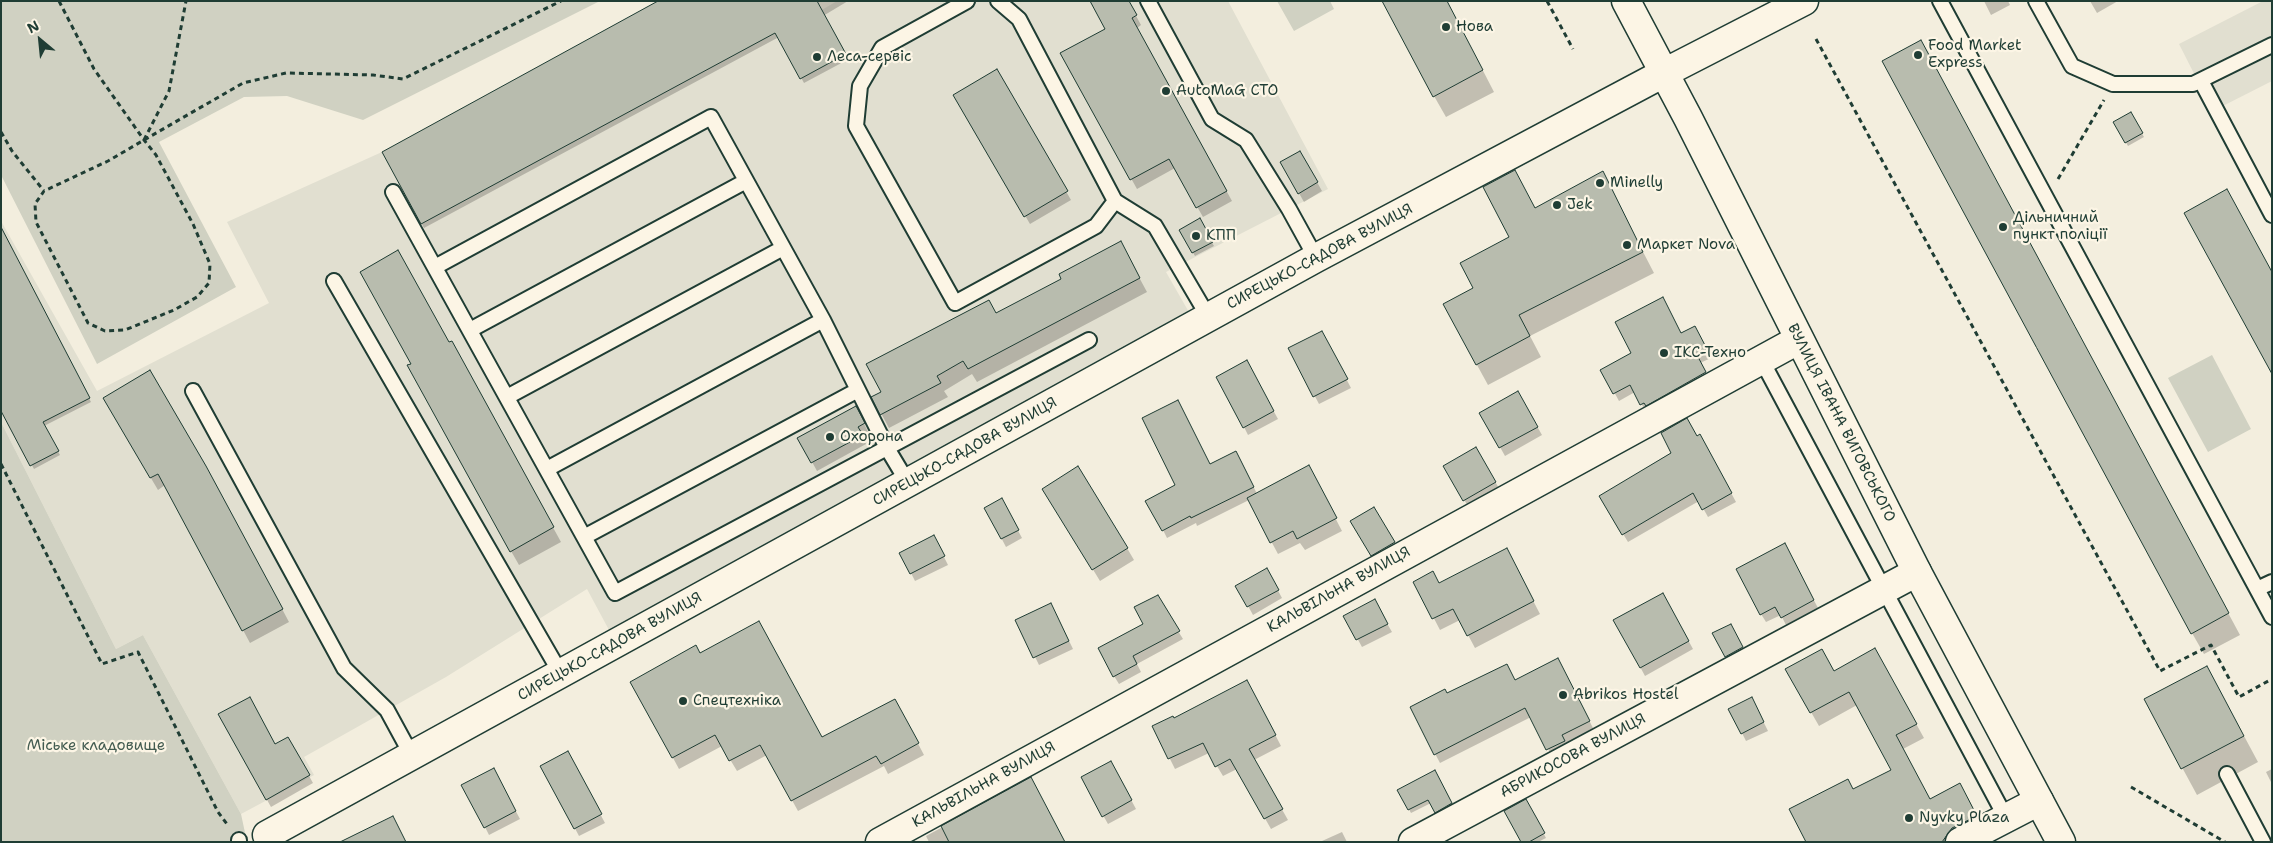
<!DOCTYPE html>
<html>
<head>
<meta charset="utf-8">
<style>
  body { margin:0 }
  #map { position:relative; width:2273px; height:843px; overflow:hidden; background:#f3eede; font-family:"Shantell Sans",sans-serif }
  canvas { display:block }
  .frame { position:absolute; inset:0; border:2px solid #1f3d34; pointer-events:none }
  .north { position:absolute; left:15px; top:15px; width:50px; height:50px; -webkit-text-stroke:4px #fcf5e5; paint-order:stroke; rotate:332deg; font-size:14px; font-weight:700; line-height:20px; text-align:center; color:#1f3d34 }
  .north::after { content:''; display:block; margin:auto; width:18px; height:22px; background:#1f3d34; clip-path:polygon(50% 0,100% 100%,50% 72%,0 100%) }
</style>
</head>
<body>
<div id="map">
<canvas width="2273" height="843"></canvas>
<div class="frame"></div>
<div class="north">N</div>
</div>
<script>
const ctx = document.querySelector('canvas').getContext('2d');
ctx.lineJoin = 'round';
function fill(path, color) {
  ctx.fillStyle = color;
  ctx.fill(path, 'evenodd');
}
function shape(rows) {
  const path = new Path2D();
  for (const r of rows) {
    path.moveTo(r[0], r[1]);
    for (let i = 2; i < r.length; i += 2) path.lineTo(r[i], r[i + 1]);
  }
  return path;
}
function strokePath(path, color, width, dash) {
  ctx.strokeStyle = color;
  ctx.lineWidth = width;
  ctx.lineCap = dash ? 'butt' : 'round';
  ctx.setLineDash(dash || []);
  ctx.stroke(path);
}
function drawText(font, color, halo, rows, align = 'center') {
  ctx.font = font + ' "Shantell Sans",sans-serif';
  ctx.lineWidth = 4.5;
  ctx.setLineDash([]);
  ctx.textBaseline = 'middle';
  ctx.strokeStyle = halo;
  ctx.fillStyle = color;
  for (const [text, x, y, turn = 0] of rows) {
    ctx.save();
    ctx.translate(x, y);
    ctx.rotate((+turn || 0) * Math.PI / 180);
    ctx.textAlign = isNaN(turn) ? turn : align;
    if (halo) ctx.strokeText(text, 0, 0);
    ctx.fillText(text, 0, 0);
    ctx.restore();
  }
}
fill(shape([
  [658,1,820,11,837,1,1228,1,1328,189,1166,272,1190,314,903,474,609,630,587,589,446,677,304,757,314,775,241,814,143,635,116,649,1,422,1,221,97,391,269,303,227,222,382,152],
  [2263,1,2272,1,2272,81,2213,111,2179,44]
]), '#e1dfd0');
fill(shape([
  [1,1,600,1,363,120,287,96,244,97,159,142,236,287,97,364,1,175],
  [1277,1,1330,1,1334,9,1294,31],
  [2212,355,2251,429,2208,452,2168,378],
  [1,422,116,649,143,635,241,814,247,842,1,842]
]), '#d0d1c2');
fill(shape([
  [659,1,848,1,823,16,847,60,804,83,779,37,424,228,383,153],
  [1128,1,1141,25,1137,28,1232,201,1203,217,1175,168,1137,189,1062,54,1107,29],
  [1447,1,1494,92,1446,117,1434,96],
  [1984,1,2008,1,2010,5,1991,15],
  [2090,1,2118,1,2097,13],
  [1932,63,2240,635,2204,654,2192,633],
  [997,71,1071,200,1030,224,955,95],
  [2131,114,2144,137,2128,146,2115,123],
  [1300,152,1322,191,1304,202,1282,163],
  [1602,173,1654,273,1530,336,1541,357,1488,385,1444,305,1475,288,1511,237,1535,209],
  [1199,220,1214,246,1195,256,1180,231],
  [1,229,91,402,44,426,60,455,34,469,1,408],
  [1128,257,1147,292,977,382,972,374,944,391,948,397,889,428,873,398,996,314],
  [1694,327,1711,358,1700,363,1710,381,1646,412,1635,392,1619,401,1602,370,1633,354],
  [1326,340,1351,388,1319,404,1290,349],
  [449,344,459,356,561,542,519,565,511,551],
  [1251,370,1278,419,1248,435,1244,427],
  [1518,393,1542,435,1505,456,1481,413],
  [104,399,213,479,289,622,250,643,165,485,158,490],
  [860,415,868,432,862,435,866,444,817,471,799,438],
  [1700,435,1736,502,1708,517,1699,501,1628,542,1600,496],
  [1476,449,1500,490,1469,508,1445,467],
  [1241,461,1257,494,1315,479,1342,531,1305,550,1300,543,1278,554,1249,500,1197,526,1196,523,1167,538,1163,530,1210,466],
  [1051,501,1127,548,1134,560,1100,581],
  [1006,508,1022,538,1006,547,986,509],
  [1374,508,1399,551,1376,563,1352,521],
  [938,545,948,565,915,581,911,573],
  [1789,553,1818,608,1786,625,1781,615,1766,622,1761,614],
  [1513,562,1540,614,1475,648,1460,620,1440,630,1415,582,1439,584],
  [1267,570,1282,598,1253,615,1237,586],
  [1663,594,1693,649,1645,676,1615,620],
  [1157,597,1183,639,1137,664,1141,672,1119,684,1114,676,1145,624],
  [1374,601,1392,632,1362,647,1345,616],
  [1055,612,1073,649,1039,665,1017,620],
  [1730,625,1744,651,1728,660,1714,634],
  [700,655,822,739,901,711,924,755,888,774,884,766,798,811,767,755,737,771,722,746,679,769,632,682],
  [1883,664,1924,738,1903,749,1930,800,1968,798,1984,830,1961,842,1807,842,1853,791,1893,770,1857,705,1819,726,1787,670,1834,673],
  [2207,667,2258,762,2197,795,2145,699],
  [1563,669,1594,730,1553,758,1531,717,1440,763,1411,708,1447,695,1515,681],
  [1253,692,1281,746,1254,760,1288,820,1271,829,1237,769,1223,776,1209,753,1175,769,1154,727],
  [1756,707,1768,731,1746,741,1742,733],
  [219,715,275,745,288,738,313,783,271,807],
  [572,761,605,823,579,836,542,766],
  [1111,762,1136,809,1108,824,1082,778],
  [2272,769,2272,784,2266,772],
  [1434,772,1453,807,1438,815,1431,803,1411,813,1399,791],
  [498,778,520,819,489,835,485,827],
  [1031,779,1064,842,929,842,926,836],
  [1526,801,1546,838,1538,842,1522,842],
  [1342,832,1347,842,1323,842,1322,841]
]), '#0003');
const building = shape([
  [658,1,817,1,846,54,800,79,775,33,421,224,382,152,658,1],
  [1090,1,1129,1,1137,15,1132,18,1227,191,1196,208,1169,159,1130,180,1060,53,1105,29,1090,1],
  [1382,1,1447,1,1483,70,1433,97,1382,1],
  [1921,40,2229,613,2191,634,1882,61,1921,40],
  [997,69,1068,191,1024,217,953,95,997,69],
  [2131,112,2143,133,2125,143,2113,122,2131,112],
  [1300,151,1318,182,1298,194,1280,162,1300,151],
  [1515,170,1535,208,1603,171,1643,252,1519,315,1530,336,1476,365,1443,304,1473,288,1460,263,1509,237,1483,187,1515,170],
  [2227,189,2272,272,2272,374,2184,213,2227,189],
  [1200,218,1213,242,1192,253,1179,230,1200,218],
  [1,227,90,398,43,422,59,451,30,466,1,411,1,227],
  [1121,241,1140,278,968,369,963,361,937,376,941,383,880,415,871,397,881,392,866,364,989,300,996,313,1061,279,1059,274,1121,241],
  [398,250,449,342,452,341,554,527,510,552,407,365,411,364,360,272,398,250],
  [1663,297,1681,333,1695,326,1707,349,1697,355,1706,372,1646,406,1644,403,1640,405,1630,385,1613,394,1600,370,1631,353,1615,322,1663,297],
  [1322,331,1348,379,1313,397,1288,348,1322,331],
  [1247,360,1274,411,1243,428,1216,377,1247,360],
  [150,370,206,466,283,609,242,631,158,474,150,478,103,398,150,370],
  [1518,391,1538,427,1499,448,1479,413,1518,391],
  [1178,400,1210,464,1236,451,1254,487,1191,518,1190,516,1162,531,1145,501,1175,485,1142,418,1178,400],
  [856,406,865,423,858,427,863,435,811,463,797,438,856,406],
  [1687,418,1697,436,1700,434,1732,493,1702,510,1693,493,1622,535,1599,496,1671,453,1661,433,1687,418],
  [1476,447,1496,482,1463,501,1443,466,1476,447],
  [1309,465,1337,518,1297,539,1293,531,1270,543,1247,498,1309,465],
  [1078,466,1128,548,1092,570,1042,489,1078,466],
  [1002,498,1019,530,1001,539,984,508,1002,498],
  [1374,507,1395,542,1371,556,1350,521,1374,507],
  [934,535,945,556,910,574,899,553,934,535],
  [1785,543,1814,600,1781,618,1775,607,1760,615,1736,569,1785,543],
  [1507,548,1534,601,1467,636,1453,609,1432,619,1413,582,1433,571,1439,583,1507,548],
  [1267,568,1279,590,1247,607,1235,586,1267,568],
  [1663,593,1689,641,1640,668,1613,620,1663,593],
  [1158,595,1180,631,1133,656,1137,664,1113,677,1098,648,1143,624,1134,607,1158,595],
  [1375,599,1388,624,1356,640,1343,616,1375,599],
  [1051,603,1069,641,1033,658,1015,620,1051,603],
  [759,621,822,737,895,699,919,743,881,764,876,756,791,801,760,745,729,761,715,735,672,758,630,682,696,645,700,653,759,621],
  [1731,624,1743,647,1725,657,1712,633,1731,624],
  [1875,648,1917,724,1896,735,1930,799,1960,783,1977,816,1952,828,1942,842,1806,842,1789,809,1848,779,1853,789,1891,770,1849,692,1810,713,1785,669,1822,649,1834,671,1875,648],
  [1558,658,1590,721,1562,735,1565,741,1546,750,1525,708,1434,755,1410,707,1445,689,1447,693,1507,664,1515,680,1558,658],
  [2207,666,2244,736,2181,769,2144,699,2207,666],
  [1247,680,1276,735,1249,749,1283,809,1264,819,1230,759,1215,767,1203,743,1168,759,1152,726,1173,716,1174,718,1247,680],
  [250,697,275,744,288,737,310,775,266,800,218,714,250,697],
  [1752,697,1764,722,1741,734,1728,709,1752,697],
  [568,751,602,814,574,829,540,766,568,751],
  [1111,761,1132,800,1102,817,1081,777,1111,761],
  [494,768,516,811,484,828,461,785,494,768],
  [1435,770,1452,803,1435,813,1428,800,1408,810,1397,790,1435,770],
  [1031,777,1065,842,949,842,941,826,1031,777],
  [1526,799,1545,833,1529,842,1521,842,1504,811,1526,799],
  [393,816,406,842,340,842,393,816]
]);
fill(building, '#b8bcae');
strokePath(building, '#1f3d34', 1);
const lane = shape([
  [967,1,882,48,860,86,856,126,955,303,1096,226,1115,201],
  [998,1,1019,19,1115,201,1155,226,1209,318],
  [1148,1,1212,119,1246,140,1289,209,1316,258],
  [1940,1,2272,617],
  [2036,1,2072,66,2113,84,2193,84,2272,45],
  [2201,81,2272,215],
  [393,192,615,593,1089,340],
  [435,267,711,117,823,320,887,448,908,483],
  [334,281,561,674],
  [470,330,746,181],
  [1761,359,2006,818],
  [193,391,344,668,387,710,412,756],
  [507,397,783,248],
  [547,469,823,320],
  [584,537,858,390],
  [2257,589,2272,582],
  [2227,774,2263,842],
  [239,842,239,840]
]);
const street = shape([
  [270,842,267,835,1316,258,1664,73],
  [880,842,1798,340],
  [1413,842,1917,572],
  [1960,842,2039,801]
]);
const secondary = shape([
  [1626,1,1688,118,1917,572,2061,842],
  [1664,73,1804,1]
]);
strokePath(lane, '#1f3d34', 18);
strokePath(street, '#1f3d34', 31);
strokePath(secondary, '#1f3d34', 31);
strokePath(shape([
  [59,1,94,69,144,140,156,155,193,224,210,264,209,283,197,297,174,310,125,330,105,331,88,323,36,222,35,204,44,191,108,161,144,140,243,83,286,73,373,75,403,79,561,1],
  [1547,1,1573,49],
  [1816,39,2160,671,2211,645,2239,697,2272,679],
  [1,132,12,151,44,191],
  [144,140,169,91,186,1],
  [2058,179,2104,100],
  [1,464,102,664,138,652,218,812,227,824],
  [2131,787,2225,842]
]), '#1f3d34', 3, [5, 4]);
strokePath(lane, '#fcf5e5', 14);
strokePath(street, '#fcf5e5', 28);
strokePath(secondary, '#fcf5e5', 28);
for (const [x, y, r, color] of [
  [1446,27,5,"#1f3d34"],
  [1918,55,5,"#1f3d34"],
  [817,57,5,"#1f3d34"],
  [1166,91,5,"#1f3d34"],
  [1600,183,5,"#1f3d34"],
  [1557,205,5,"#1f3d34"],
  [2003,227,5,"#1f3d34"],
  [1196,236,5,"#1f3d34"],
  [1627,245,5,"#1f3d34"],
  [1664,353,5,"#1f3d34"],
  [830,437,5,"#1f3d34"],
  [1563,695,5,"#1f3d34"],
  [683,701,5,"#1f3d34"],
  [1909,818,5,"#1f3d34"]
]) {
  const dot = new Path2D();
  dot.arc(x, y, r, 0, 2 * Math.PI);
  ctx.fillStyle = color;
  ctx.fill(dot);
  strokePath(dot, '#fcf5e5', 2);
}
drawText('15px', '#1f3d34', '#fcf5e5', [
  ["Нова",1456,27],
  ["Food Market",1928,46],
  ["Express",1928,63],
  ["Леса-сервіс",827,57],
  ["AutoMaG СТО",1176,91],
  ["Minelly",1610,183],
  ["Jek",1567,205],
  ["Дільничний",2013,218],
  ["пункт поліції",2013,235],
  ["КПП",1206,236],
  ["Маркет Nova",1637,245],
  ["ІКС-Техно",1674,353],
  ["Охорона",840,437],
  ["Abrikos Hostel",1573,695],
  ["Спецтехніка",693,701],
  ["Nyvky Plaza",1919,818]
], 'left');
drawText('15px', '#1f3d34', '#fcf5e5', [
  ["СИРЕЦЬКО-САДОВА ВУЛИЦЯ",1320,257,-28],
  ["ВУЛИЦЯ ІВАНА ВИГОВСЬКОГО",1841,423,63],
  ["СИРЕЦЬКО-САДОВА ВУЛИЦЯ",965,452,-29],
  ["КАЛЬВІЛЬНА ВУЛИЦЯ",1339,590,-29],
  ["СИРЕЦЬКО-САДОВА ВУЛИЦЯ",610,647,-29],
  ["АБРИКОСОВА ВУЛИЦЯ",1573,756,-28],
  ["КАЛЬВІЛЬНА ВУЛИЦЯ",984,785,-29]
]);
drawText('15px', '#425b50', '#fcf5e5', [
  ["Міське кладовище",96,746]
]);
</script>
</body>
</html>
